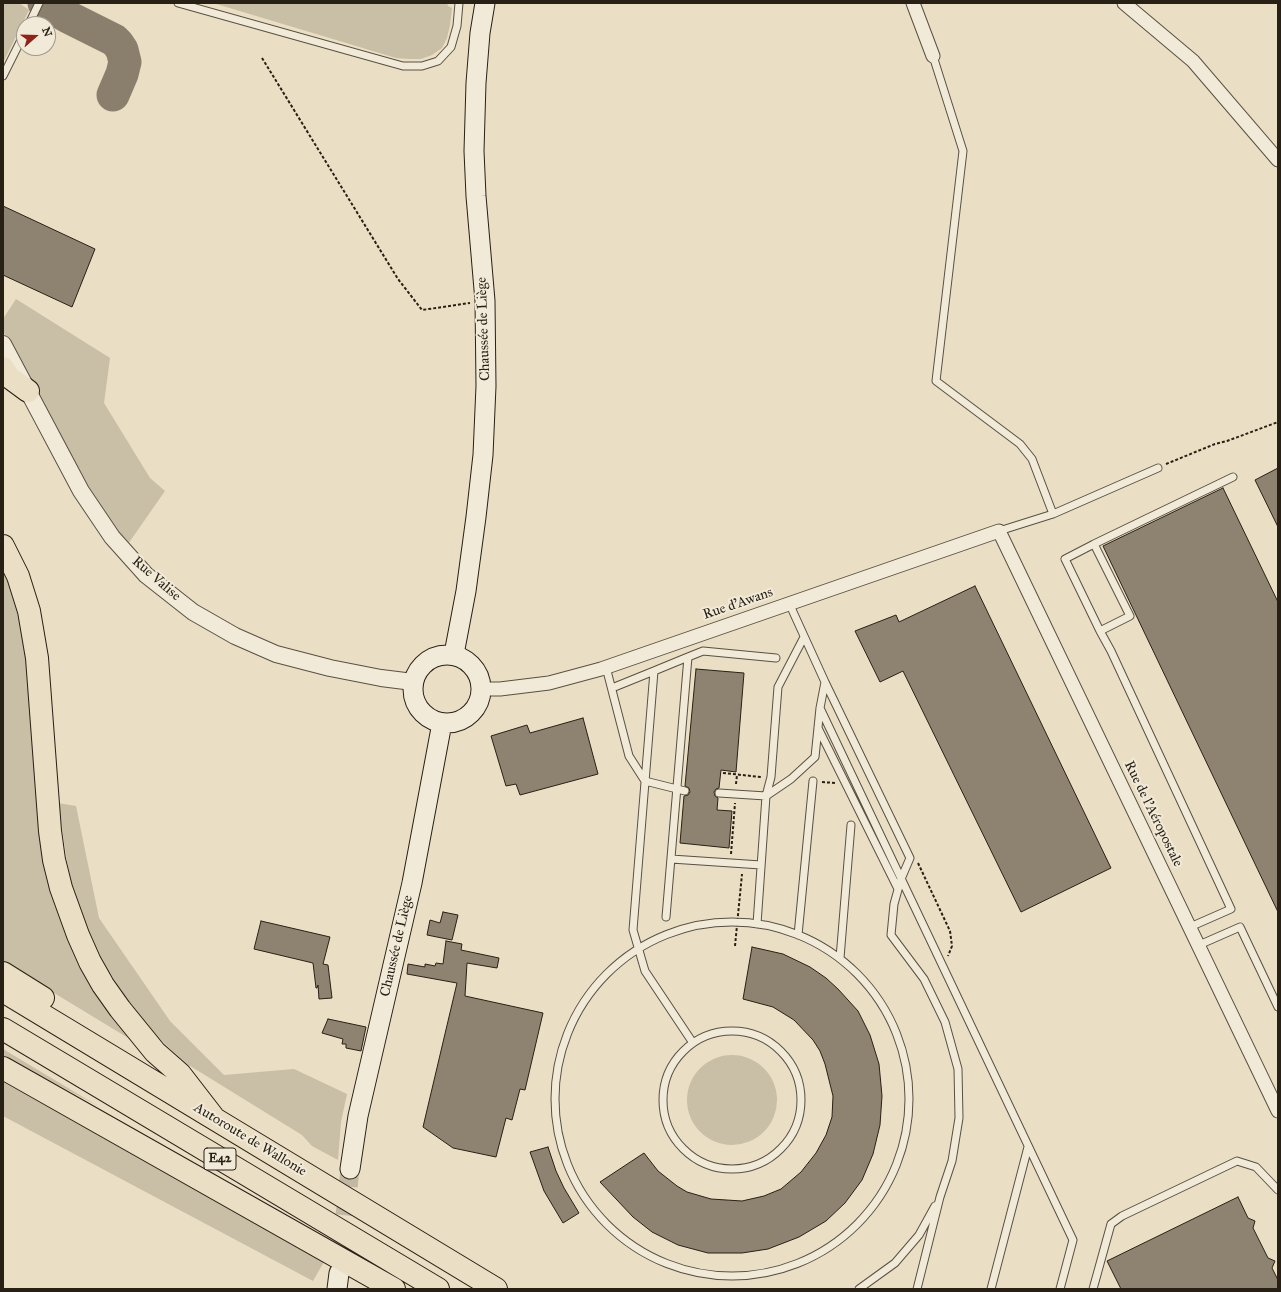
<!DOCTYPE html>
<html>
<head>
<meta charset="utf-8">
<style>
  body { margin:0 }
  #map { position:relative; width:1281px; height:1292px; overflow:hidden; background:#eadec4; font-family:"IM FELL Great Primer",serif }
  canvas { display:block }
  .frame { position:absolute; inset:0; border:4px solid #292015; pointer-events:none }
  .north { position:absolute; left:16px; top:16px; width:40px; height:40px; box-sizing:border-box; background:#f1ead9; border:1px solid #a1998b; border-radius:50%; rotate:70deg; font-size:11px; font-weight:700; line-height:16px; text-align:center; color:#292015 }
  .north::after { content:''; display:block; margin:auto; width:14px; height:18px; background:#8f2418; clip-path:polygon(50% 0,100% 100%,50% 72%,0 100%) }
</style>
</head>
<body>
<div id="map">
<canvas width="1281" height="1292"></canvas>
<div class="frame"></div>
<div class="north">N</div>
</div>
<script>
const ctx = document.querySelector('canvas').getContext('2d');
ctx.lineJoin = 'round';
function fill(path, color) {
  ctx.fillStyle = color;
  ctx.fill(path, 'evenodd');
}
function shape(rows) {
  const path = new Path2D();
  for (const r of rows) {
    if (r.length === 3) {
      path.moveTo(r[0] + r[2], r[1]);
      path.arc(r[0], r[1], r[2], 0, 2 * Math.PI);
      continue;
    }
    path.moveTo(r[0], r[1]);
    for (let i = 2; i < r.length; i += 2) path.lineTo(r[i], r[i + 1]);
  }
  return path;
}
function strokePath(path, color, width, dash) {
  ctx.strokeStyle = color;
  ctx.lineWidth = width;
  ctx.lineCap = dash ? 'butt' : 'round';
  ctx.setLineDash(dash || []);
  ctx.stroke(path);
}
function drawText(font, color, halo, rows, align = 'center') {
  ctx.font = font + ' "IM FELL Great Primer",serif';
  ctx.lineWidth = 4;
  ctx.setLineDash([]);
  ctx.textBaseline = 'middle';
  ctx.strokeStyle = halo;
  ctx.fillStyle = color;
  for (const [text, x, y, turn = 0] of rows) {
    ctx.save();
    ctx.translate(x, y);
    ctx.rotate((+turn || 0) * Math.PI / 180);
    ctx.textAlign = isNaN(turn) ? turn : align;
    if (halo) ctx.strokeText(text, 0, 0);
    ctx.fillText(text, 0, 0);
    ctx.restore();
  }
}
fill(shape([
  [3,3,19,3,29,10,3,63],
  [213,3,447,3,448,6,452,8,450,25,447,38,442,48,432,55,421,59,409,59,396,58],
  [16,299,110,358,104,403,150,478,165,491,128,544,98,503,63,441,3,331,3,319],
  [3,553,22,598,51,864,148,1050,3,962],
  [58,803,76,806,99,918,170,1021,224,1075,294,1069,347,1094,341,1122,338,1160,312,1146,302,1135,187,1064,154,1034,131,1006,108,970,91,939,74,896,67,861],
  [3,1049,98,1106,3,1056],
  [732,1100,45],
  [3,1082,325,1260,313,1281,3,1116]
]), '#c9bea6');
strokePath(shape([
  [44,3,68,17,114,40,118,44,122,50,125,62,122,74,113,95]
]), '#8a7f6c', 33);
const building = shape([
  [3,206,95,249,72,307,3,275,3,206],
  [1278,468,1278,527,1255,480,1278,468],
  [1223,488,1278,602,1278,912,1103,546,1223,488],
  [975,586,1111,868,1021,912,903,671,880,682,855,631,896,615,899,622,975,586],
  [696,669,744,673,736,772,721,770,719,788,716,789,714,792,715,796,718,798,717,810,732,811,729,848,680,843,684,796,688,795,690,792,689,788,685,786,696,669],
  [583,718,598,774,520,795,516,784,506,786,491,736,527,725,530,733,583,718],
  [443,912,458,915,452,940,427,935,430,920,440,923,443,912],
  [261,921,330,937,323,964,328,965,332,998,319,999,318,985,317,988,316,988,313,963,254,949,261,921],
  [446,941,462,944,461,950,499,958,497,968,467,963,465,996,543,1013,525,1090,520,1089,512,1120,506,1118,496,1157,453,1148,423,1127,457,983,407,974,408,964,425,967,425,964,435,966,436,963,443,964,446,941],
  [752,947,783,954,810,967,826,978,838,989,858,1011,870,1035,879,1064,882,1096,880,1125,873,1154,862,1180,845,1203,826,1221,799,1237,768,1249,742,1253,708,1253,678,1245,652,1232,633,1217,600,1182,644,1153,658,1171,677,1186,687,1192,711,1199,742,1201,764,1196,781,1189,801,1172,816,1153,826,1135,832,1117,833,1096,825,1064,820,1051,813,1040,794,1020,773,1007,743,999,752,947],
  [328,1019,366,1027,361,1051,346,1048,346,1044,342,1044,343,1039,322,1033,328,1019],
  [548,1147,556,1171,564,1188,579,1213,563,1223,544,1191,530,1152,548,1147],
  [1238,1197,1248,1218,1255,1221,1253,1228,1268,1258,1275,1261,1272,1268,1278,1280,1278,1289,1121,1289,1107,1261,1238,1197]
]);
fill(building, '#8d8370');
strokePath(building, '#292015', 1);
strokePath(shape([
  [339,1273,350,1169]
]), '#c3b8a1', 19, [19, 10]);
const service = shape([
  [178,3,385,61,403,66,422,66,438,61,451,47,457,26,459,3],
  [29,24,39,3],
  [933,56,963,151,936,381,1020,444,1032,459,1053,514],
  [3,76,24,34],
  [999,531,1053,514,1158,468],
  [1094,544,1130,616,1100,631,1065,559,1094,544,1233,477],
  [1100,631,1111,651,1231,909,1190,927],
  [688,657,654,671,633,930,645,971,693,1043],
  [606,667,629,756,645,781,685,791],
  [825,682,910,858,901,879,894,904,891,935,924,979,945,1022,958,1069,959,1118,952,1161,940,1197,917,1289],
  [612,688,654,671],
  [820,708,1073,1240,1060,1289],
  [818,728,898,889],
  [719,793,766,796,791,779,815,757,820,708,825,682,789,603],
  [671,859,761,865],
  [666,917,688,657,703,651,776,658],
  [732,1099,177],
  [757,924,766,796,771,777,778,687,804,637],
  [798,935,813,781],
  [1199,945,1240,927,1278,1007],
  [840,958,851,825],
  [732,1100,69],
  [859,1289,895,1263,919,1235,935,1206],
  [991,1289,1028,1147],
  [1093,1289,1111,1224,1122,1216,1237,1161,1256,1167,1278,1190]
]);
const minor = shape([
  [913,3,933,56],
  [1124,3,1193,61,1278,160],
  [482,689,500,689,549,683,601,669,999,531,1278,1111]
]);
const tertiary = shape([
  [3,344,81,491,112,537,146,575,193,612,235,636,276,654,330,668,381,678,413,682]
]);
const secondary = shape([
  [454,654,466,591,476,517,483,455,486,386,485,301,476,196,474,151,476,83,480,33,485,3],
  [447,689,34],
  [350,1169,358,1116,412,883,442,723],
  [337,1289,339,1273]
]);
const motorway = shape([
  [3,368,9,377,28,391],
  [3,546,18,576,29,611,37,658,50,831,54,860,61,888,78,935,90,962,103,985,120,1009,155,1052,180,1074,214,1118],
  [3,973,43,998],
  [3,991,496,1289],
  [3,1029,438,1289],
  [3,1068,394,1289]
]);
strokePath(service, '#595041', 9);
strokePath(minor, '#595041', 15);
strokePath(tertiary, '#595041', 18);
strokePath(secondary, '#292015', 21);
strokePath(motorway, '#292015', 24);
strokePath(shape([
  [262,58,398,279,422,310,470,303],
  [1166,464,1215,444,1227,441,1278,422],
  [723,773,761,777],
  [822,782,835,783],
  [736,784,737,775],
  [731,854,735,803],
  [918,863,950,931,952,946,948,956],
  [735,946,742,874]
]), '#292015', 2, [3, 2]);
strokePath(service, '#f1ead9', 7);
strokePath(minor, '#f1ead9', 13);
strokePath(tertiary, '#f1ead9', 16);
strokePath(secondary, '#f1ead9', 19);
strokePath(motorway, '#eadec4', 22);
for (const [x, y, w] of [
  [220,1159,32]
]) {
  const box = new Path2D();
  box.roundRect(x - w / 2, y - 11, w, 22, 3);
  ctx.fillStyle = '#f1ead9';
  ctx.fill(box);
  strokePath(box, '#292015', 1);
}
drawText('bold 13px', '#292015', null, [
  ["E42",220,1159]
]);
drawText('14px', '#292015', '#f1ead9', [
  ["Chaussée de Liège",484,329,-92],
  ["Rue Valise",156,579,41],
  ["Rue d'Awans",738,604,-19],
  ["Rue de l'Aéropostale",1153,814,64],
  ["Chaussée de Liège",397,946,-77],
  ["Autoroute de Wallonie",250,1140,31]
]);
</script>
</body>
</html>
